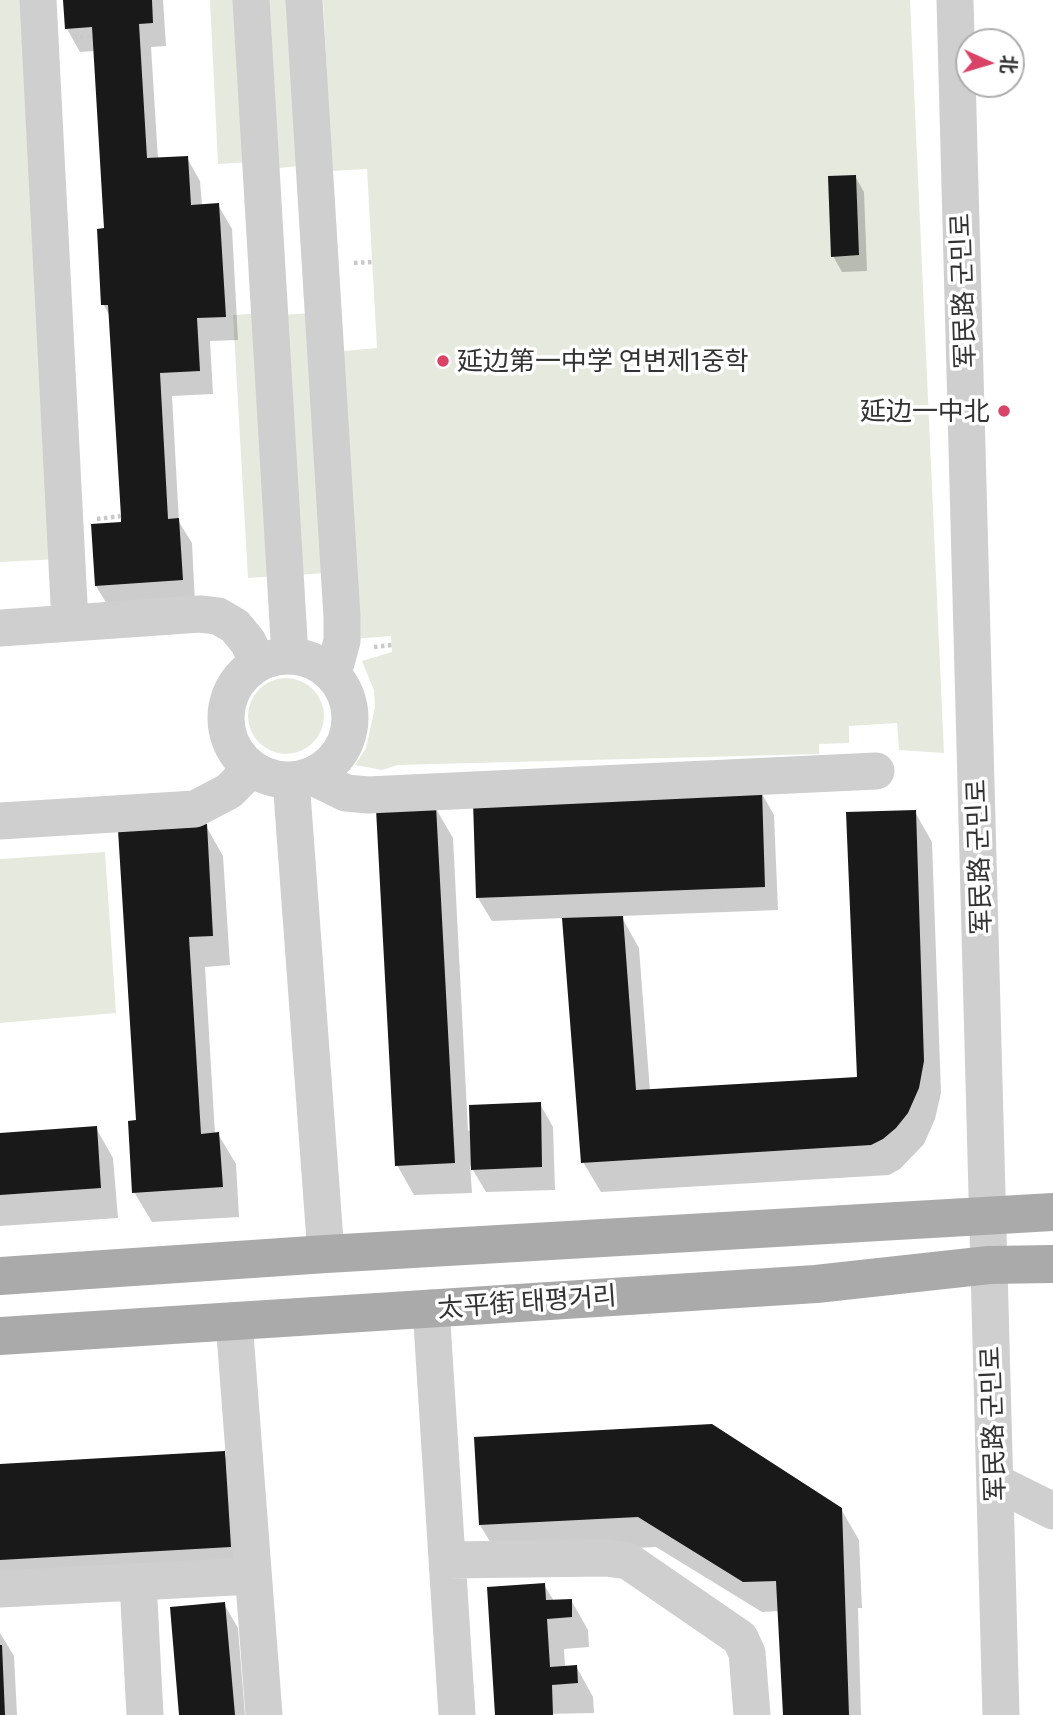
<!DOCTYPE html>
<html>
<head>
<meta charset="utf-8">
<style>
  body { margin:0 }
  #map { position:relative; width:1053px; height:1715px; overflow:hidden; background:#fff; font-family:"Exo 2","Noto Sans SC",sans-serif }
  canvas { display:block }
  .north { position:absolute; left:955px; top:28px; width:70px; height:70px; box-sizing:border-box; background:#fff; border:2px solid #adadad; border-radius:50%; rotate:94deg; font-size:19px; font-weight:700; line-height:28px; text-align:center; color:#323232 }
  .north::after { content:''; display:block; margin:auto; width:24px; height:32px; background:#d94366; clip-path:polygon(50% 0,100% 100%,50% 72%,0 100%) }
</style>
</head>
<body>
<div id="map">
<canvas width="1053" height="1715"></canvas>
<div class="north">北</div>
</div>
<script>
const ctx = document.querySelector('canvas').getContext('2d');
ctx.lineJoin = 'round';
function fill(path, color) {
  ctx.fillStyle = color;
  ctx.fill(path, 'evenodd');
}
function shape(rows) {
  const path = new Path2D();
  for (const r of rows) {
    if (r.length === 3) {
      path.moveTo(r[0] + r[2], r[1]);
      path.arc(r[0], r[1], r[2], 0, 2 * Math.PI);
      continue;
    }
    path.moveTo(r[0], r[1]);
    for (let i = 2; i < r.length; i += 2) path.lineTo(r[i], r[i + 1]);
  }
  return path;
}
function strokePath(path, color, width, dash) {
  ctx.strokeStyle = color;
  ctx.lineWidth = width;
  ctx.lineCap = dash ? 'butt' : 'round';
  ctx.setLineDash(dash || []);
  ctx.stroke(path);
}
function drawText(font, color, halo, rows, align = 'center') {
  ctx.font = font + ' "Exo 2","Noto Sans SC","Noto Sans KR",sans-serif';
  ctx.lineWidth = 7;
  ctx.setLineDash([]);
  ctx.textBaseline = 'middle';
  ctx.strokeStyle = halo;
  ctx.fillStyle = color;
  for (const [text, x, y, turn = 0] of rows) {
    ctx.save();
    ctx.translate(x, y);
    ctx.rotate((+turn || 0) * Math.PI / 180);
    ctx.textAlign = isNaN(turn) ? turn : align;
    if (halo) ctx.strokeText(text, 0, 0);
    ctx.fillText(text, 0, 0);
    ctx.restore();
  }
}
fill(shape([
  [0,0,33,0,59,559,0,562],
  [210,0,243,0,251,162,218,164],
  [259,0,290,0,300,166,268,169],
  [323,0,910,0,944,753,899,750,897,723,849,726,849,743,819,744,819,754,398,765,382,770,355,765,366,748,375,707,374,690,362,661,392,652,391,636,354,639,343,351,377,348,367,169,332,171],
  [266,313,280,576,248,578,233,315],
  [310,313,325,573,298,575,284,315],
  [286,716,38],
  [105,852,116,1013,0,1023,0,859]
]), '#e6eade');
fill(shape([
  [65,0,163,0,166,46,151,47,158,159,187,158,200,181,202,206,218,205,232,229,238,340,210,341,213,394,172,396,179,522,192,543,195,603,110,609,96,586,123,524,111,318,103,304,106,230,95,51,80,52,67,29],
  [855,176,864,192,867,271,842,272,833,256],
  [761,792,774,815,778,910,621,916,639,948,650,1091,859,1078,915,812,932,842,941,1093,935,1119,924,1144,900,1169,889,1175,601,1192,583,1162,564,918,492,921,478,898],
  [435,807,453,838,468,1131,540,1104,553,1127,555,1190,486,1192,470,1165,472,1193,414,1195,397,1165],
  [206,826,223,856,230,965,205,967,215,1134,218,1134,236,1164,239,1217,152,1222,134,1192,138,1122],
  [96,1128,113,1158,118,1218,0,1226,0,1135],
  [476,1438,841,1509,859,1540,862,1608,858,1608,861,1715,785,1715,779,1611,762,1612,656,1547,498,1555,480,1525],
  [224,1453,241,1483,247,1577,0,1591,0,1466],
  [544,1585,554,1601,571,1600,588,1630,589,1647,564,1649,565,1667,576,1666,593,1697,594,1713,497,1715],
  [224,1604,238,1628,245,1715,181,1715],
  [0,1633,14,1656,17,1715,0,1715]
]), '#0003');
fill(shape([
  [63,0,152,0,153,23,139,24,147,158,188,156,191,205,219,203,226,317,197,318,200,371,160,373,168,519,179,518,183,580,95,586,91,524,121,522,121,516,108,305,101,305,97,229,104,228,92,27,65,29],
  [856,175,859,255,831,257,828,176],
  [762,790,765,887,476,898,473,801],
  [436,806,455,1163,395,1166,376,809],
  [916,810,924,1061,919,1088,908,1113,896,1128,883,1139,871,1145,581,1163,562,918,623,916,636,1090,857,1077,846,812],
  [207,824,213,936,189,937,201,1134,219,1132,223,1187,132,1193,128,1121,136,1120,118,830],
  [541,1102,542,1167,471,1170,469,1105],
  [97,1126,101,1188,0,1195,0,1133],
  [712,1424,842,1508,849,1715,783,1715,776,1581,743,1582,638,1517,479,1525,474,1437],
  [225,1451,231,1547,0,1560,0,1464],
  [545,1583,546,1600,572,1599,572,1617,547,1619,550,1667,577,1665,578,1683,552,1685,553,1715,495,1715,487,1587],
  [225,1602,235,1715,179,1715,170,1607],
  [0,1645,2,1645,5,1715,0,1715]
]), '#191919');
strokePath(shape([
  [73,37,92,37],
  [354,263,372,262],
  [97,519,121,516],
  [374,647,392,645]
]), '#c9c9c9', 4.5, [3.5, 3.5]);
strokePath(shape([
  [38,0,70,623],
  [251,0,290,656],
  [304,0,342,617,342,641,333,674],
  [955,0,1001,1715],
  [0,628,200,614,218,616,235,626,248,642,258,663],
  [288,718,62],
  [311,776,346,793,368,795,876,771],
  [291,780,326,1254],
  [0,821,195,809,229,791,251,769],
  [431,1308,457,1715],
  [234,1321,264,1715],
  [995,1482,1053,1511],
  [447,1560,606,1558,628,1561,740,1638,747,1653,752,1715],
  [138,1582,145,1715],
  [0,1589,253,1576]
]), '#cfcfcf', 37);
strokePath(shape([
  [0,1276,326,1254,1053,1212],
  [0,1336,816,1284,989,1265,1053,1264]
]), '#aaa', 38);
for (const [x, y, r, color] of [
  [443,361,7,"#d94366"],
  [1004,411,7,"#d94366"]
]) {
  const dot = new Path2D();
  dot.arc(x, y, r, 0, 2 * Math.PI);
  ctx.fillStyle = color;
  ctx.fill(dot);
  strokePath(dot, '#fff', 2.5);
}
drawText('26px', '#323232', '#fff', [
  ["军民路 군민로",963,291,-92],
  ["军民路 군민로",979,857,-92],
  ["太平街 태평거리",527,1302,-4],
  ["军民路 군민로",993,1424,-92]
]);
drawText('26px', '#323232', '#fff', [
  ["延边第一中学 연변제1중학",457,361],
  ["延边一中北",990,411,"right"]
], 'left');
</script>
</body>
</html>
